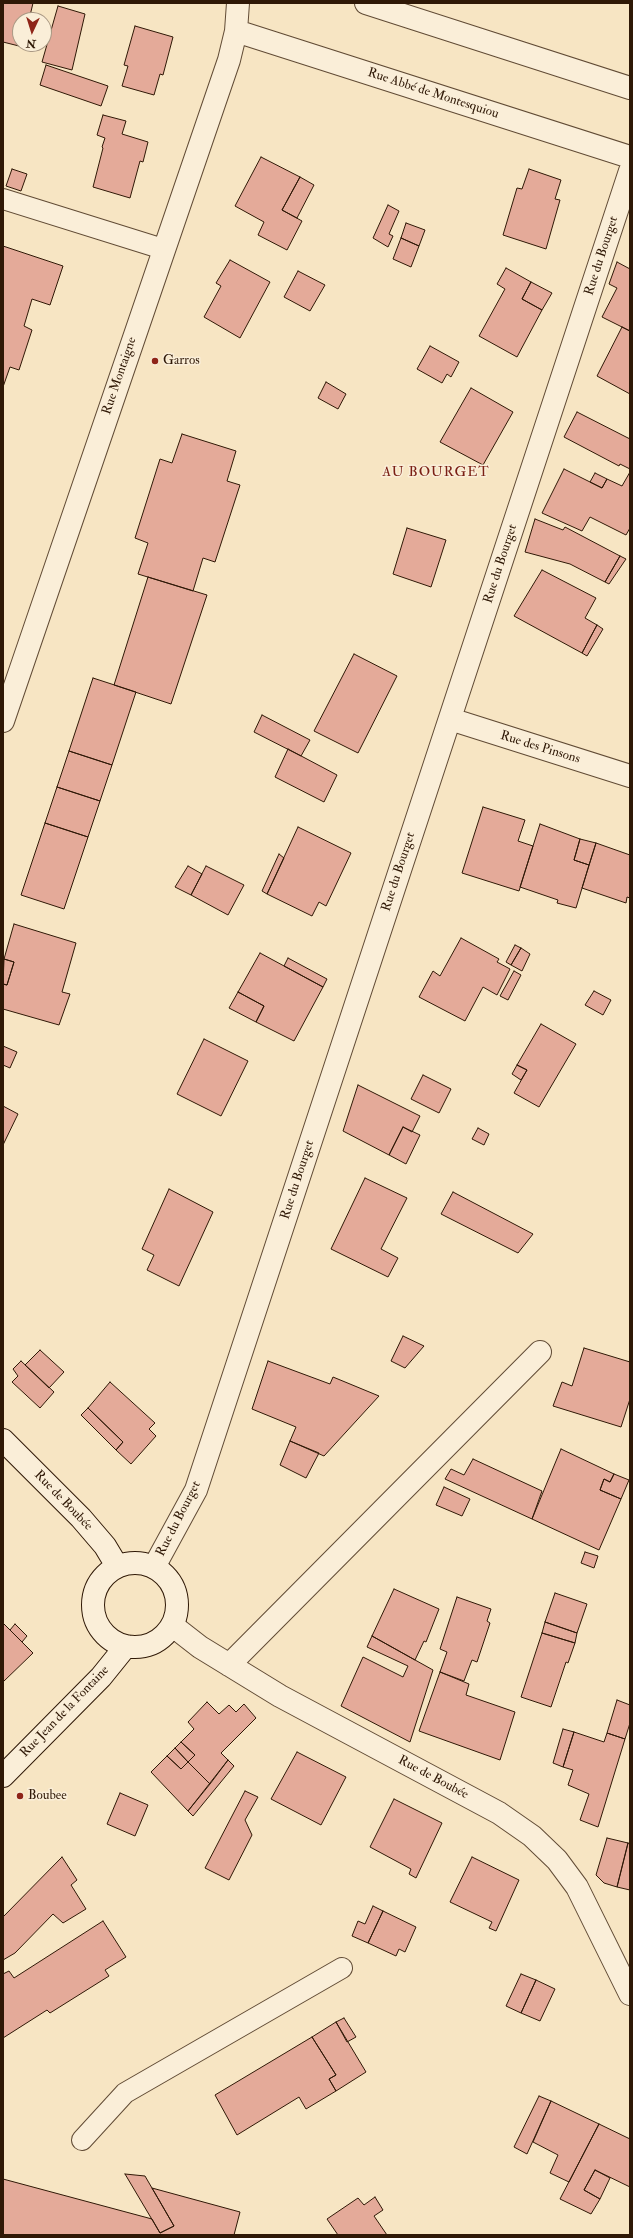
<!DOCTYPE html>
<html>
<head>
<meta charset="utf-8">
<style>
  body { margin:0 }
  #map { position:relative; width:633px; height:2238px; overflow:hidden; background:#f7e5c3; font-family:"IM FELL Double Pica",serif }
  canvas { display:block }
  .frame { position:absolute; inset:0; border:4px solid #2f1806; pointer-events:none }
  .north { position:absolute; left:12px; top:12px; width:40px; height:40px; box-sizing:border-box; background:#faeed8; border:1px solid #a99884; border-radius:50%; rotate:184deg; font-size:11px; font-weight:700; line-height:16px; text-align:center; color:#2f1806 }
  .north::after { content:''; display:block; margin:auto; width:14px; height:18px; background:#8f2418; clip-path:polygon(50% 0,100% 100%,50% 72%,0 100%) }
</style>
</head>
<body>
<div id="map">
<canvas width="633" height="2238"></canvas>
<div class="frame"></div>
<div class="north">N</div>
</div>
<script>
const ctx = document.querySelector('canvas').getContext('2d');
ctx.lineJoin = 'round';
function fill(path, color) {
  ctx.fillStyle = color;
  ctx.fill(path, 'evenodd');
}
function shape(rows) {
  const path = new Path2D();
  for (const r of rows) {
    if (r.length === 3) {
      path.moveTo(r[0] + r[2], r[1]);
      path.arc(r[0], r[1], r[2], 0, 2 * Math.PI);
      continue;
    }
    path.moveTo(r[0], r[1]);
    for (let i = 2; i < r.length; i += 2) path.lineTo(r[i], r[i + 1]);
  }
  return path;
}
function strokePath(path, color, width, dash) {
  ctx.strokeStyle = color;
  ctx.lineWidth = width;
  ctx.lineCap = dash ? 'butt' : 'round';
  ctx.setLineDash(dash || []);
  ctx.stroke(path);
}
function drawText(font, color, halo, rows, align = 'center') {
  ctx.font = font + ' "IM FELL Double Pica",serif';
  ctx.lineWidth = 3;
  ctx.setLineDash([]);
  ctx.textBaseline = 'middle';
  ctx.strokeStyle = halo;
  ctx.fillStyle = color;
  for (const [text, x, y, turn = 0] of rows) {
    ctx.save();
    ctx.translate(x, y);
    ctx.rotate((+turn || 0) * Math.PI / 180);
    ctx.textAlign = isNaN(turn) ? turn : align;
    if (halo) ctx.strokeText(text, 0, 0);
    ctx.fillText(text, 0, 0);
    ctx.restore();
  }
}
const building = shape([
  [3,3,33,3,29,20,20,20,20,44,24,44,23,47,3,42,3,3],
  [58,6,85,14,72,70,42,62,58,6],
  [135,26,173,37,163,75,160,74,154,95,122,86,128,66,124,65,135,26],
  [46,65,108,86,101,106,40,85,46,65],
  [103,115,126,121,122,134,148,142,143,162,140,161,130,198,93,187,103,148,102,147,105,138,97,135,103,115],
  [261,157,300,177,282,210,302,221,287,250,258,235,264,222,235,206,261,157],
  [12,169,27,174,21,191,6,186,12,169],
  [529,169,561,180,555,199,560,200,546,249,503,235,517,188,522,189,529,169],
  [300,177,314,185,297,218,282,210,300,177],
  [388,205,399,211,389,234,393,236,388,247,373,238,388,205],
  [406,223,425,230,419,246,401,238,406,223],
  [401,238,419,246,411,267,393,259,401,238],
  [3,246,63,266,50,305,32,299,24,326,32,330,19,370,10,367,3,387,3,246],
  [230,260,270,282,240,338,204,317,221,286,216,283,230,260],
  [617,262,630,269,630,331,602,317,617,288,609,284,617,262],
  [506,268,531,282,522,299,542,310,517,357,479,336,505,289,497,284,506,268],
  [298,271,325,285,310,311,284,297,298,271],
  [531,282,552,293,542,310,522,299,531,282],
  [622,327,630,331,630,394,597,376,622,327],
  [430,346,459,362,451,377,447,374,442,383,417,369,430,346],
  [326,382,346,394,338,409,318,398,326,382],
  [471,388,513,412,483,465,440,442,471,388],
  [577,412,630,439,630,469,620,464,619,466,564,437,577,412],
  [182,434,236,451,227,481,240,485,215,562,203,558,193,591,138,574,148,543,135,538,160,459,172,463,182,434],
  [564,469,602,488,607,479,622,486,630,472,630,528,626,535,590,517,582,531,542,513,564,469],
  [595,473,607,479,602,488,590,482,595,473],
  [535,519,563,530,565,527,620,556,605,582,570,564,525,552,535,519],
  [407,528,446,540,431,587,393,574,407,528],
  [620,556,626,559,609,584,605,582,620,556],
  [542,570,596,598,585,618,597,625,582,653,514,616,542,570],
  [148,577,207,595,171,704,114,685,148,577],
  [597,625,603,629,587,656,582,653,597,625],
  [354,654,397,676,358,753,314,731,354,654],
  [93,678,136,692,112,765,69,751,93,678],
  [262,715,310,740,301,756,254,732,262,715],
  [288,749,337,775,324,802,275,777,288,749],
  [69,751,112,765,100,801,57,787,69,751],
  [57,787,100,801,88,837,45,823,57,787],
  [483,807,525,820,518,841,533,846,519,891,462,873,483,807],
  [45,823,88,837,64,909,21,895,45,823],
  [540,824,580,839,574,860,589,865,576,908,557,903,558,900,520,887,540,824],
  [298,827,351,853,326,906,319,902,312,916,267,894,298,827],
  [580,839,596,843,589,865,574,860,580,839],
  [596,843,630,855,630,898,627,897,626,903,582,888,596,843],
  [279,854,284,858,267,894,262,891,279,854],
  [188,866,202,874,191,895,175,887,188,866],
  [206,866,244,885,228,915,191,895,206,866],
  [14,924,76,943,62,992,70,994,59,1025,3,1009,3,984,7,985,14,962,4,959,14,924],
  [461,938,499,959,497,962,510,969,497,995,483,987,465,1021,419,997,433,971,440,976,461,938],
  [515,945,521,948,511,965,506,962,515,945],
  [521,948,530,954,522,971,511,965,521,948],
  [260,953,323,987,294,1041,256,1022,264,1006,238,992,260,953],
  [288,958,327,979,323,987,284,966,288,958],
  [4,959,14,962,7,985,3,984,4,959],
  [514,971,521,975,508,1000,500,996,514,971],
  [594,991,611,1000,603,1015,585,1005,594,991],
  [238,992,264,1006,256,1022,229,1008,238,992],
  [541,1024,576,1044,539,1107,514,1093,527,1070,517,1065,541,1024],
  [204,1039,248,1061,221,1116,177,1094,204,1039],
  [3,1046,17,1052,10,1068,3,1065,3,1046],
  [517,1065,527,1070,521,1080,512,1074,517,1065],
  [423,1075,451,1089,439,1113,411,1099,423,1075],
  [358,1085,420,1116,412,1132,403,1127,389,1155,343,1131,358,1085],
  [3,1106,18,1114,3,1145,3,1106],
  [403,1127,420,1135,406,1164,389,1155,403,1127],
  [478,1128,489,1134,484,1145,472,1139,478,1128],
  [365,1178,407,1198,381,1249,398,1258,388,1277,331,1249,365,1178],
  [169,1189,213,1212,179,1286,147,1270,154,1255,142,1249,169,1189],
  [453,1192,533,1234,518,1253,441,1214,453,1192],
  [403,1336,424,1346,405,1368,391,1361,403,1336],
  [584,1348,630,1362,630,1399,621,1427,553,1406,562,1382,572,1386,584,1348],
  [40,1350,64,1372,49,1388,25,1365,40,1350],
  [21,1361,54,1392,40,1408,12,1382,18,1376,13,1369,21,1361],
  [268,1361,330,1384,333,1377,379,1396,324,1456,290,1441,296,1427,252,1409,268,1361],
  [110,1382,155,1423,149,1429,156,1436,131,1464,116,1450,123,1442,88,1408,110,1382],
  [88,1408,123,1442,116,1450,81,1415,88,1408],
  [290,1441,319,1453,306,1478,280,1465,290,1441],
  [561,1449,614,1474,610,1482,604,1479,600,1490,621,1499,599,1550,532,1519,561,1449],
  [473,1459,542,1491,532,1519,445,1479,451,1469,464,1475,473,1459],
  [614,1474,629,1480,621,1499,600,1490,604,1479,610,1482,614,1474],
  [444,1487,470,1499,462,1516,436,1505,444,1487],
  [585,1552,598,1556,594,1568,581,1563,585,1552],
  [394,1589,439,1609,426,1642,424,1641,415,1660,372,1636,394,1589],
  [555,1593,587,1604,577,1633,545,1622,555,1593],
  [457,1597,491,1609,487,1621,490,1623,477,1662,472,1660,464,1681,440,1672,447,1652,440,1649,457,1597],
  [545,1622,577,1633,575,1643,542,1633,545,1622],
  [3,1623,33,1653,3,1682,3,1623],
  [15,1624,27,1636,22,1642,10,1630,15,1624],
  [542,1633,575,1643,568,1663,566,1662,551,1707,521,1697,542,1633],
  [372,1636,433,1670,410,1742,341,1706,363,1657,403,1677,408,1666,367,1647,372,1636],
  [440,1672,469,1684,466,1695,515,1712,500,1760,419,1731,440,1672],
  [617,1700,630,1705,630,1723,625,1739,607,1733,617,1700],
  [207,1702,219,1714,229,1705,236,1712,244,1704,256,1718,221,1753,228,1760,210,1784,188,1762,195,1755,181,1742,194,1729,188,1722,207,1702],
  [563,1729,574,1732,563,1767,553,1763,563,1729],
  [574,1732,604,1742,607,1733,625,1739,598,1827,580,1820,589,1794,568,1785,573,1770,563,1767,574,1732],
  [181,1742,195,1755,188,1762,175,1748,181,1742],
  [175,1748,188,1762,181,1769,167,1756,175,1748],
  [297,1752,346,1777,321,1825,271,1799,297,1752],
  [167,1756,181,1769,188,1762,210,1784,188,1811,151,1772,167,1756],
  [228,1760,234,1766,193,1816,188,1811,228,1760],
  [245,1791,258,1797,245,1820,252,1835,229,1880,205,1868,245,1791],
  [120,1793,148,1805,135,1836,107,1824,120,1793],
  [394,1799,442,1823,416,1878,409,1874,411,1869,370,1847,394,1799],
  [607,1838,628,1843,617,1887,604,1883,596,1875,607,1838],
  [628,1843,630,1844,630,1890,617,1887,628,1843],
  [62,1857,77,1880,71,1885,86,1909,63,1923,53,1914,15,1953,3,1960,3,1917,62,1857],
  [472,1857,519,1880,496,1931,489,1928,492,1922,450,1902,472,1857],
  [373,1906,383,1911,368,1943,352,1936,358,1921,365,1924,373,1906],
  [383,1911,416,1927,405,1952,399,1949,396,1956,368,1943,383,1911],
  [103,1921,126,1957,105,1970,109,1976,50,2013,47,2010,3,2038,3,1974,9,1971,14,1978,103,1921],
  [521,1974,536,1980,521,2013,506,2006,521,1974],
  [536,1980,555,1989,540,2021,521,2013,536,1980],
  [344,2018,356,2037,347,2042,336,2022,344,2018],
  [336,2022,366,2072,336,2091,329,2079,336,2075,312,2037,336,2022],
  [312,2037,336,2075,329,2079,336,2091,306,2109,299,2097,237,2135,215,2095,312,2037],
  [539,2096,551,2101,527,2154,514,2147,539,2096],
  [551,2101,599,2124,569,2182,550,2173,558,2155,533,2142,551,2101],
  [599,2124,630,2139,630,2187,595,2170,584,2190,600,2199,591,2214,560,2199,599,2124],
  [595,2170,610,2178,600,2199,584,2190,595,2170],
  [125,2174,145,2176,174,2226,160,2233,125,2174],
  [3,2179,152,2219,160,2233,174,2226,152,2188,240,2212,234,2235,3,2235,3,2179],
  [375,2197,383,2210,374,2216,387,2235,338,2235,327,2219,358,2198,364,2205,375,2197]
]);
fill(building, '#e4aa99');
strokePath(building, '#2f1806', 1);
const lane = shape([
  [3,199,163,249],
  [82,2140,125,2093,342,1968]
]);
const street = shape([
  [366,3,630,88],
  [236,31,630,157],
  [450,719,630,776],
  [3,721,229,60,236,31,238,3],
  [154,1567,196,1490,630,171],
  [173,1626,200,1647,280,1696,499,1813,532,1836,557,1860,577,1887,630,1994],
  [229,1665,540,1352]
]);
const secondary = shape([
  [3,1440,81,1518,105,1546,117,1566],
  [135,1605,42],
  [3,1776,101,1677,126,1646]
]);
strokePath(lane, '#614b35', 22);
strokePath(street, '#614b35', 24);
strokePath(secondary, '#2f1806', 24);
strokePath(lane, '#faeed8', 20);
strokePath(street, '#faeed8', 22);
strokePath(secondary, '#faeed8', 22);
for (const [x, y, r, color] of [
  [155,361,4,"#8f2418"],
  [20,1796,4,"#8f2418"]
]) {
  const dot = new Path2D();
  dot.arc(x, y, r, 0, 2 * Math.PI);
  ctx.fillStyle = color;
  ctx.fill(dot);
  strokePath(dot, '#faeed8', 1.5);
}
drawText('13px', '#2f1806', '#faeed8', [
  ["Rue Abbé de Montesquiou",433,94,18],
  ["Rue du Bourget",602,256,-72],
  ["Rue Montaigne",120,376,-71],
  ["Rue du Bourget",501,564,-72],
  ["Rue des Pinsons",540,748,17],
  ["Rue du Bourget",399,872,-72],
  ["Rue du Bourget",298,1180,-72],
  ["Rue de Boubée",63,1501,46],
  ["Rue du Bourget",179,1519,-63],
  ["Rue Jean de la Fontaine",65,1712,-46],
  ["Rue de Boubée",433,1778,28]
]);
drawText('13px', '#2f1806', '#faeed8', [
  ["Garros",163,361],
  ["Boubee",28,1796]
], 'left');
ctx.letterSpacing = '1px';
drawText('14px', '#7a1f14', '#faeed8', [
  ["AU BOURGET",436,473]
]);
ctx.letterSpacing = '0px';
</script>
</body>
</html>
